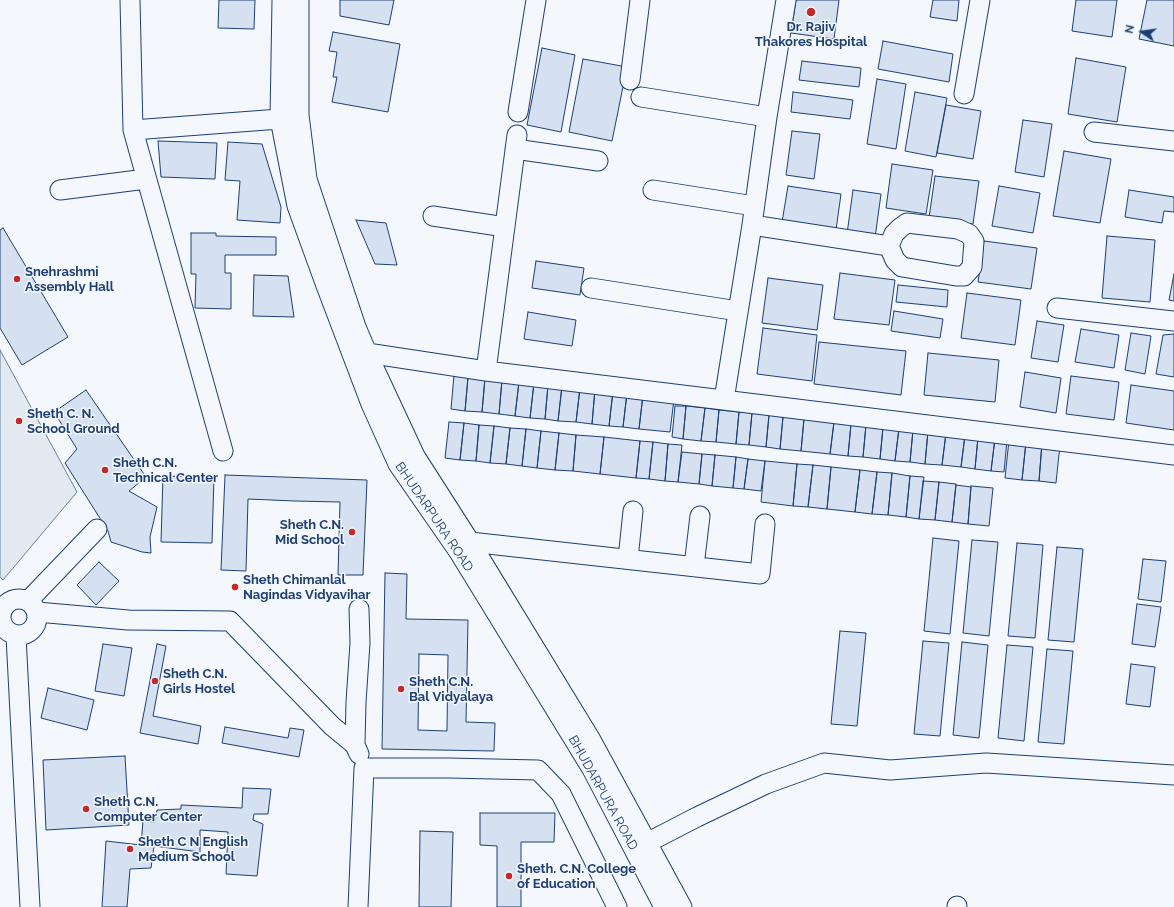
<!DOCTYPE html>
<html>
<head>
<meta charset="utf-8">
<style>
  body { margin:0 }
  #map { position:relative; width:1174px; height:907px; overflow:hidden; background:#f4f7fb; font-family:Raleway,sans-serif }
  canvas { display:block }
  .north { position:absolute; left:1122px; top:12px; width:40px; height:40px; -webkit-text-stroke:3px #f4f7fb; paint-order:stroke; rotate:283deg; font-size:11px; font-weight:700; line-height:16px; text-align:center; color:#1d3f73 }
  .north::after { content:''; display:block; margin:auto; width:14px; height:18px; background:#1d3f73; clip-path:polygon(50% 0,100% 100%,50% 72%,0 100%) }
</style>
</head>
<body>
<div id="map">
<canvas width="1174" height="907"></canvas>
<div class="north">N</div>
</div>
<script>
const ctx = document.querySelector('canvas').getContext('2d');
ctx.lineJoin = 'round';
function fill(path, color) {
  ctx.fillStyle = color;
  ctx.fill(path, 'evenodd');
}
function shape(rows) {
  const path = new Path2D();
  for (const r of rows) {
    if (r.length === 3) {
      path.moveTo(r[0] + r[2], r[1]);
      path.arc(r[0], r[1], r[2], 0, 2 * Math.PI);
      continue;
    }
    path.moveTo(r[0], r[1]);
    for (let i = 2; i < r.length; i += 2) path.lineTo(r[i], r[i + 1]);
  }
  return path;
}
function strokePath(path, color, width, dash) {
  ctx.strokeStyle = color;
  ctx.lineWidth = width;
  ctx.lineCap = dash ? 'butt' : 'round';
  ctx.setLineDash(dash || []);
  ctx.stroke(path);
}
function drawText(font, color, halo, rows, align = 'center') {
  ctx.font = font + ' Raleway,sans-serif';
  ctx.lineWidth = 3;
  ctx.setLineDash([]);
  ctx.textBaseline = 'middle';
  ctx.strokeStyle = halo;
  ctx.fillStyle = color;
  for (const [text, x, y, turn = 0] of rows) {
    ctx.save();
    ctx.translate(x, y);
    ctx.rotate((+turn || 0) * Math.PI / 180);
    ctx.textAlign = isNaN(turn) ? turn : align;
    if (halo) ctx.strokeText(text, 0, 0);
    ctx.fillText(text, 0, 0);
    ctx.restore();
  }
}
const green = shape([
  [0,350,77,492,3,580,0,577,0,350]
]);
fill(green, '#e3e9f0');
strokePath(green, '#687fa3', 1);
const building = shape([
  [219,0,255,0,254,29,218,28,219,0],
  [340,0,394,0,389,25,340,16,340,0],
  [796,0,839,0,834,39,791,33,796,0],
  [933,0,959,0,957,21,930,17,933,0],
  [1076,0,1117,0,1112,37,1072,31,1076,0],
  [1147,0,1174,0,1174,46,1139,39,1147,0],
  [333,32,400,44,388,112,332,102,337,77,333,77,337,52,329,51,333,32],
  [883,41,953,54,949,82,878,69,883,41],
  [542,48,575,55,561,132,527,125,542,48],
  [1076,58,1126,67,1117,122,1068,114,1076,58],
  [583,59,627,67,612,141,569,132,583,59],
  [802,61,861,68,859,87,799,80,802,61],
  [877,79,906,84,896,149,867,144,877,79],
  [793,92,853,100,850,119,791,112,793,92],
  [915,92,947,98,936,157,905,151,915,92],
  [946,105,981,111,973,159,937,153,946,105],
  [1023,120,1052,124,1044,177,1015,172,1023,120],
  [792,131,820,134,814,179,786,175,792,131],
  [158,141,217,143,215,179,161,177,158,141],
  [228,142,262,144,281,207,280,223,237,220,240,181,225,180,228,142],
  [1064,151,1111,159,1100,223,1053,216,1064,151],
  [892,164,933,170,926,214,886,208,892,164],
  [935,176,979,181,973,224,929,218,935,176],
  [788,186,841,194,836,230,782,222,788,186],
  [999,186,1040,193,1033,233,992,226,999,186],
  [853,190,881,194,875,238,847,234,853,190],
  [1129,190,1174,197,1174,212,1164,211,1162,223,1125,217,1129,190],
  [356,220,386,223,397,265,375,264,356,220],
  [3,228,68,337,22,365,0,328,0,230,3,228],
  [191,233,216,233,216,236,276,237,276,255,225,255,225,273,231,273,231,309,195,308,196,274,191,274,191,233],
  [1107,236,1155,240,1150,302,1102,298,1107,236],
  [984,241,1037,248,1031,289,978,282,984,241],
  [536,261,584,268,580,295,532,288,536,261],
  [840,273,895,280,889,325,834,319,840,273],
  [1174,274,1174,301,1169,300,1174,274],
  [254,275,288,276,294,317,253,316,254,275],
  [768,278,823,285,817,330,762,323,768,278],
  [898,285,948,290,947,307,896,302,898,285],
  [967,293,1021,300,1015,345,961,338,967,293],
  [894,311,943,319,940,338,891,331,894,311],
  [528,312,576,320,572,346,524,339,528,312],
  [1037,321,1064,325,1058,362,1031,358,1037,321],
  [763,328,817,335,812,381,757,374,763,328],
  [1081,329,1119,335,1114,368,1075,362,1081,329],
  [1131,333,1151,336,1145,374,1125,370,1131,333],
  [1174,334,1174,377,1156,374,1163,335,1174,334],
  [819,342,906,351,901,395,814,384,819,342],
  [928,353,999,360,995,402,924,395,928,353],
  [1025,372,1061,378,1056,413,1020,407,1025,372],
  [454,375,468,377,465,411,451,409,454,375],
  [1071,376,1119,382,1114,420,1066,414,1071,376],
  [468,377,485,378,482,412,465,411,468,377],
  [485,378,502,380,499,414,482,412,485,378],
  [502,380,519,382,515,416,499,414,502,380],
  [519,382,534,383,530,418,515,416,519,382],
  [534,383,548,385,545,419,530,418,534,383],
  [548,385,562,386,558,421,545,419,548,385],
  [1131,385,1174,391,1174,430,1126,423,1131,385],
  [562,386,580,388,576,422,558,421,562,386],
  [580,388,595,389,592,424,576,422,580,388],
  [595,389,613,391,609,426,592,424,595,389],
  [86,390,146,477,129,491,157,507,150,537,151,553,142,552,111,542,108,531,65,463,77,449,54,412,86,390],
  [613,391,627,393,623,427,609,426,613,391],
  [627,393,643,395,639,429,623,427,627,393],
  [643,395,674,399,670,432,639,429,643,395],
  [675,406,686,406,683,439,672,437,675,406],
  [686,406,705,408,701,441,683,439,686,406],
  [705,408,719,410,716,442,701,441,705,408],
  [719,410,739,412,736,444,716,442,719,410],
  [739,412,752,413,749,445,736,444,739,412],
  [752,413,769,415,766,447,749,445,752,413],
  [769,415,783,417,780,449,766,447,769,415],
  [783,417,804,419,801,451,780,449,783,417],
  [804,419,834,422,830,454,801,451,804,419],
  [449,422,464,423,460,460,445,458,449,422],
  [834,422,851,424,848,456,830,454,834,422],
  [464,423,479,425,476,461,460,460,464,423],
  [851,424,866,425,863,457,848,456,851,424],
  [479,425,494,426,490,463,476,461,479,425],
  [866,425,883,427,880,459,863,457,866,425],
  [494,426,510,428,506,464,490,463,494,426],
  [883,427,899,428,895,461,880,459,883,427],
  [510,428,526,429,522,466,506,464,510,428],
  [899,428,913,430,910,462,895,461,899,428],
  [526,429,541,431,537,468,522,466,526,429],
  [913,430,928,431,925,464,910,462,913,430],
  [541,431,559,433,555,470,537,468,541,431],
  [928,431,946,433,942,465,925,464,928,431],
  [559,433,576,435,573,471,555,470,559,433],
  [946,433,965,435,961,467,942,465,946,433],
  [576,435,604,437,600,474,573,471,576,435],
  [965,435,978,437,975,469,961,467,965,435],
  [604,437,640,441,636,478,600,474,604,437],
  [978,437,995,438,991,471,975,469,978,437],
  [995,438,1007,440,1004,472,991,471,995,438],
  [1009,440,1026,442,1022,480,1005,478,1009,440],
  [640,441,653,442,649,479,636,478,640,441],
  [653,442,668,444,665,481,649,479,653,442],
  [1026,442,1042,443,1039,481,1022,480,1026,442],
  [1042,443,1060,445,1056,483,1039,481,1042,443],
  [668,444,682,445,678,482,665,481,668,444],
  [682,452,702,454,699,484,678,482,682,452],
  [702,454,715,455,712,486,699,484,702,454],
  [715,455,736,457,733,488,712,486,715,455],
  [736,457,748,459,744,489,733,488,736,457],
  [748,459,765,461,761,491,744,489,748,459],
  [765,461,797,464,793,506,761,502,765,461],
  [797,464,813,465,808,507,793,506,797,464],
  [813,465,831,467,827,509,808,507,813,465],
  [831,467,860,470,855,512,827,509,831,467],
  [860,470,877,472,872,514,855,512,860,470],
  [877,472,892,473,888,515,872,514,877,472],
  [892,473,910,476,906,517,888,515,892,473],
  [225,475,367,480,363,575,338,575,340,502,295,501,248,499,246,571,221,570,225,475],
  [163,476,214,477,212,543,161,542,163,476],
  [910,476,924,477,919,519,906,517,910,476],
  [923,481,939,482,935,520,919,519,923,481],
  [939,482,956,484,952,522,935,520,939,482],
  [956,485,971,487,968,524,952,522,956,485],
  [971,486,993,488,989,526,968,524,971,486],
  [933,538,959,541,950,634,924,631,933,538],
  [972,540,998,542,989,636,963,633,972,540],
  [1017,543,1043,545,1035,638,1008,636,1017,543],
  [1057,547,1083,549,1074,642,1048,640,1057,547],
  [1143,559,1166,561,1161,602,1138,599,1143,559],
  [99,562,119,581,96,605,77,585,99,562],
  [385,573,407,574,406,619,468,620,466,722,495,723,494,751,382,749,385,573],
  [419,654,448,655,447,731,418,730,419,654],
  [1137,604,1161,607,1155,647,1132,644,1137,604],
  [840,631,866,633,857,726,831,724,840,631],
  [923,641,949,643,940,736,914,734,923,641],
  [962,642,988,645,979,738,953,735,962,642],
  [103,644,132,648,124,696,95,691,103,644],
  [157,644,166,646,153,716,201,726,198,744,140,733,157,644],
  [1007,645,1033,647,1024,741,998,738,1007,645],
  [1047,649,1073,651,1064,744,1038,742,1047,649],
  [1131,664,1155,667,1150,707,1126,704,1131,664],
  [48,688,94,700,87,730,41,718,48,688],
  [225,727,288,738,290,728,304,730,299,757,222,743,225,727],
  [125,756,129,825,46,830,43,760,125,756],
  [243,788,271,789,268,814,254,814,253,820,263,824,257,876,226,874,228,832,200,830,200,852,154,846,151,868,130,869,127,907,102,907,106,841,141,845,143,821,155,822,157,810,181,809,181,805,242,808,243,788],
  [480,813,555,813,554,842,521,842,521,907,497,907,497,846,480,845,480,813],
  [420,831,453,832,451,907,419,907,420,831]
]);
fill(building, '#d5e0f0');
strokePath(building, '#1d3f73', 1);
const minor = shape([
  [130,0,133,130,223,451],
  [282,0,280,119,297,206,325,283,371,404,398,464,459,552,592,769,664,907],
  [299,0,299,115,307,179,356,327,367,353,415,456,470,542,591,740,682,907],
  [630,80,640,0],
  [964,94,980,0],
  [641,97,767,117],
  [518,112,536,0],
  [133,130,293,118],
  [1094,132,1174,141],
  [515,149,598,161],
  [60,190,146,179],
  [653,190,754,206],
  [433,216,505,227],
  [752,225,889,246,895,260,902,267,956,276,964,276,972,267,974,241,969,234,958,229,907,223,900,228,894,234,889,246],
  [591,288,738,311],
  [1057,308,1174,321],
  [358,354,367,353,486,371,1174,455],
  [486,371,517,135],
  [724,400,752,225,767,117,786,0],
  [462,544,470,542,760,574,765,524],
  [628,559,633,511],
  [694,566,700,516],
  [19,617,18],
  [28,601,97,529],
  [37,612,128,620,230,621,332,726,355,745],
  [16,636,30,907],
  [359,754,355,745,356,702,360,643,359,609],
  [635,849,697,817,766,784,824,763,890,770,986,763,1174,775],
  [358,907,364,768,449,768,538,770,561,794,617,907],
  [957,907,957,906]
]);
strokePath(minor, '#1d3f73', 21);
strokePath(minor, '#f4f7fb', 19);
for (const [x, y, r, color] of [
  [811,12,5,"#c62828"],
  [17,279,4,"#c62828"],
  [19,421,4,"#c62828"],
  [105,470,4,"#c62828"],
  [352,532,4,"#c62828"],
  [235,587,4,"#c62828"],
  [155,681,4,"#c62828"],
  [401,689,4,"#c62828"],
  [86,809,4,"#c62828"],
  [130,849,4,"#c62828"],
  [509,876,4,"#c62828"]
]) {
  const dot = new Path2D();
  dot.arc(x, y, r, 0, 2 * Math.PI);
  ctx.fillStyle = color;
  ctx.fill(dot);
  strokePath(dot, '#f4f7fb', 1.5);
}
drawText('bold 13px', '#1d3f73', '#f4f7fb', [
  ["Dr. Rajiv",811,27,"center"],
  ["Thakores Hospital",811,42,"center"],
  ["Snehrashmi",25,272],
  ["Assembly Hall",25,287],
  ["Sheth C. N.",27,414],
  ["School Ground",27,429],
  ["Sheth C.N.",113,463],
  ["Technical Center",113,478],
  ["Sheth C.N.",344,525,"right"],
  ["Mid School",344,540,"right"],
  ["Sheth Chimanlal",243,580],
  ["Nagindas Vidyavihar",243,595],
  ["Sheth C.N.",163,674],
  ["Girls Hostel",163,689],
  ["Sheth C.N.",409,682],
  ["Bal Vidyalaya",409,697],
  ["Sheth C.N.",94,802],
  ["Computer Center",94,817],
  ["Sheth C N English",138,842],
  ["Medium School",138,857],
  ["Sheth. C.N. College",517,869],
  ["of Education",517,884]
], 'left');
drawText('13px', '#1d3f73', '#f4f7fb', [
  ["BHUDARPURA ROAD",434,517,56],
  ["BHUDARPURA ROAD",603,793,61]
]);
</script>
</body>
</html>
